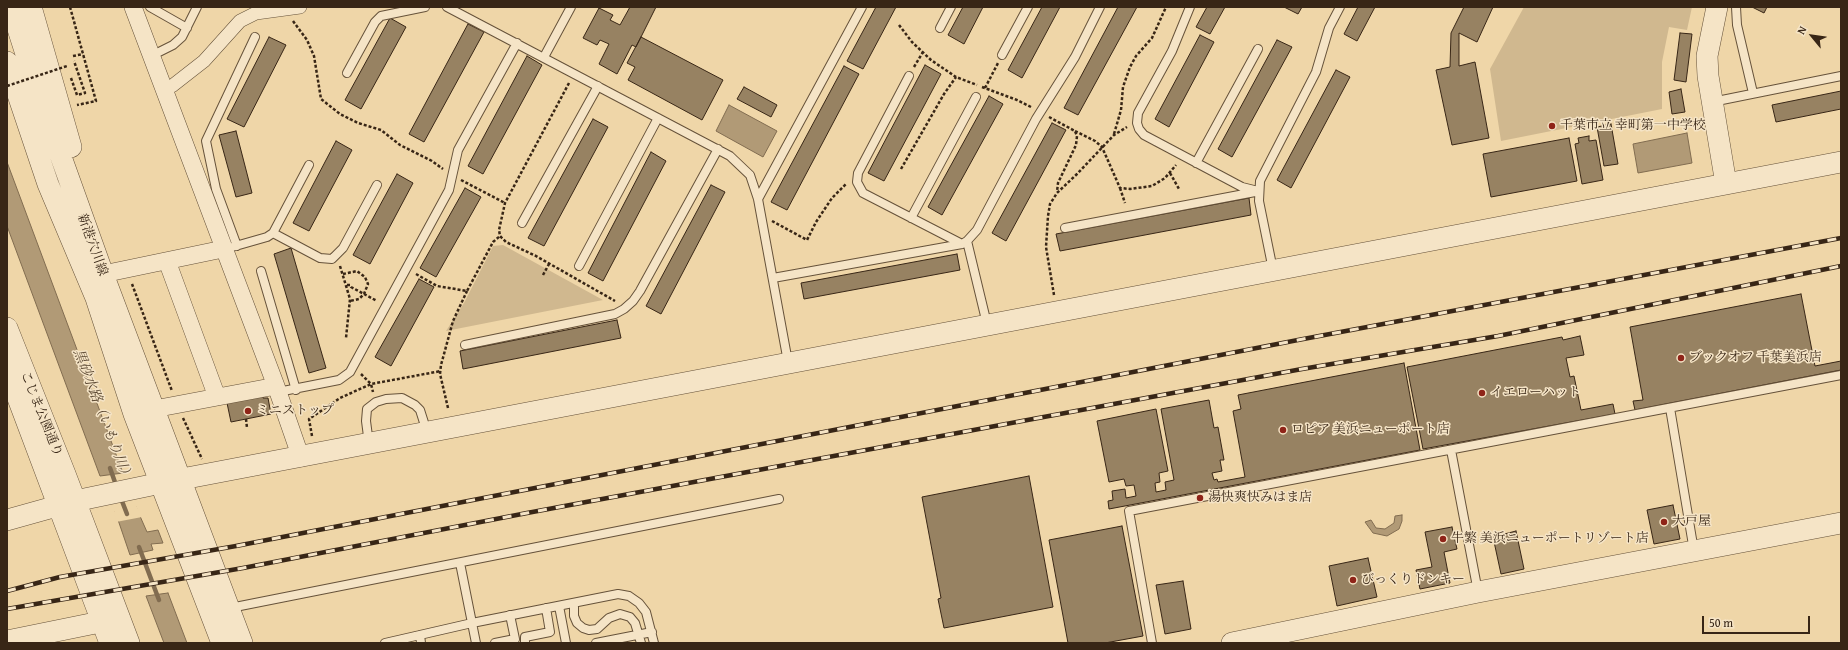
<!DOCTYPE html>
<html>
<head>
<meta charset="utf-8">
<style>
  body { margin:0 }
  #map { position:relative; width:1848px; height:650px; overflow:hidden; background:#efd6a8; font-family:"Gentium Book Plus",serif }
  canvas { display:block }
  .frame { position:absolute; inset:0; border:8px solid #382616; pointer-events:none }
  .north { position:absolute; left:1792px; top:16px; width:40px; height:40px; -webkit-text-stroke:3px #f5e4c6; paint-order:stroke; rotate:299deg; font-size:11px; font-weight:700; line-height:16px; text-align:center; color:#382616 }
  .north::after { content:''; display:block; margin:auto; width:14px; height:18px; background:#382616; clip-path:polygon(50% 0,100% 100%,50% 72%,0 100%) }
  .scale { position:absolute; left:1702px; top:616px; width:108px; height:18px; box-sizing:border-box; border:2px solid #382616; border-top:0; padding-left:5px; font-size:12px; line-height:14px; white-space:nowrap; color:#382616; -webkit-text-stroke:3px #f5e4c6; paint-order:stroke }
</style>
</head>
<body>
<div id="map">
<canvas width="1848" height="650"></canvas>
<div class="frame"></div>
<div class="north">N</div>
<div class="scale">50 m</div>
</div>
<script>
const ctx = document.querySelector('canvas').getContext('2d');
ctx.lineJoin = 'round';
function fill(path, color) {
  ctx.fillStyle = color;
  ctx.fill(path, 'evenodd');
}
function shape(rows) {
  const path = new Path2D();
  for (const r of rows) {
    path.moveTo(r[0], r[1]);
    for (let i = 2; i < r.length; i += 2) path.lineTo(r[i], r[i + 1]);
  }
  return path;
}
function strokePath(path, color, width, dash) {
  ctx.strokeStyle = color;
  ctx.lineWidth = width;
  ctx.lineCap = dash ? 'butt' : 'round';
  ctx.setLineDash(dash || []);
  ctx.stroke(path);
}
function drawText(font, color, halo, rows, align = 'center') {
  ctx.font = font + ' "Gentium Book Plus","Noto Serif JP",serif';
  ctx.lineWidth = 3;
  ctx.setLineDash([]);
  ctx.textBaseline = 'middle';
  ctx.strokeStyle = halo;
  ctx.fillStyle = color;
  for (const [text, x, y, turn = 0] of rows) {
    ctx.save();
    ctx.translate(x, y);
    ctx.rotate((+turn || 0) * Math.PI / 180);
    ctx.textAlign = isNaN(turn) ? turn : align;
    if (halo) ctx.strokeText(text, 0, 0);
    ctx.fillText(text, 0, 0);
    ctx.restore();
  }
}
fill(shape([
  [1524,7,1692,7,1687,30,1669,27,1662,62,1662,109,1501,141,1490,69],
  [503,245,603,300,446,331,464,303,493,246]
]), '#d0b88f');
const water = shape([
  [729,105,777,131,763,157,716,131,729,105],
  [1687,133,1692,163,1638,173,1633,144,1687,133],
  [7,162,123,473,100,476,7,226,7,162],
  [136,507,147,532,158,530,163,543,151,544,153,550,130,555,115,511,136,507],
  [1402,515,1402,521,1399,529,1387,536,1373,533,1365,522,1371,520,1376,528,1385,529,1394,523,1395,516,1402,515],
  [168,593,187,643,164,643,146,596,168,593]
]);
fill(water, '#b19a76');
strokePath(water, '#816c50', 1);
fill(shape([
  [136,505,142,517,116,522,114,510]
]), '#efd6a8');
strokePath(shape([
  [110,468,117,488],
  [120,496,127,514],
  [139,547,159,600]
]), '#816c50', 4.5);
const building = shape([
  [630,7,656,7,636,47,632,45,617,74,599,64,609,44,600,40,597,45,583,38,599,8,613,15,610,20,620,25,630,7],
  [876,7,896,7,863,69,847,61,876,7],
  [963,7,983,7,964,44,948,35,963,7],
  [1042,7,1060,7,1022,78,1008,70,1042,7],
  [1118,7,1137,7,1078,115,1064,108,1118,7],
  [1207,7,1225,7,1210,34,1196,27,1207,7],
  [1284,7,1302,7,1298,14,1284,7],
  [1358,7,1375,7,1357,41,1344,34,1358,7],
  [1464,7,1493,7,1477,42,1459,33,1459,66,1475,62,1489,138,1452,145,1436,70,1450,67,1451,33,1464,7],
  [1752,7,1767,7,1764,13,1752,7],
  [390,18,406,27,361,109,345,100,390,18],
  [468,24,484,32,424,142,409,134,468,24],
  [1680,33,1692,34,1686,82,1674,80,1680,33],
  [1200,35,1214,42,1169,127,1155,119,1200,35],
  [269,37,286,45,244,127,227,119,269,37],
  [641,37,723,80,702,120,628,80,635,67,627,63,641,37],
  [1277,40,1292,47,1232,157,1218,149,1277,40],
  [527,56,542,65,483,174,468,166,527,56],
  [925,65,941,74,884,181,868,173,925,65],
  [844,66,859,74,787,210,771,202,844,66],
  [1336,70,1350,77,1291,188,1277,180,1336,70],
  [744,87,777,105,771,117,737,99,744,87],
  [1681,89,1685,112,1672,114,1669,92,1681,89],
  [1841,91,1841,109,1776,122,1772,105,1841,91],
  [989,96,1003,104,942,215,928,207,989,96],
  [593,119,608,127,544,246,528,238,593,119],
  [1052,123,1066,130,1006,241,992,233,1052,123],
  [1611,124,1618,164,1604,166,1597,127,1611,124],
  [236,131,252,193,236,197,219,135,236,131],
  [1589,136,1589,141,1596,140,1603,180,1582,184,1575,144,1579,143,1578,138,1589,136],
  [1569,138,1577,181,1491,197,1483,154,1569,138],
  [336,141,352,150,309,231,293,223,336,141],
  [651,152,666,161,603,281,588,273,651,152],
  [397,174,413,183,370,264,353,255,397,174],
  [711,185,725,192,661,314,646,306,711,185],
  [465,188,481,197,436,277,420,268,465,188],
  [1249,198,1251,215,1060,251,1056,234,1249,198],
  [291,248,326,368,309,373,274,254,291,248],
  [957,254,960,270,804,299,801,283,957,254],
  [419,279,434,287,391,366,375,357,419,279],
  [1801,294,1815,366,1841,361,1841,370,1635,410,1633,401,1643,400,1630,327,1801,294],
  [617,320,621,338,463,369,460,351,617,320],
  [1580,336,1584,355,1566,358,1570,377,1574,376,1581,410,1613,404,1615,414,1423,449,1407,367,1562,337,1563,340,1580,336],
  [1404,363,1420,450,1109,509,1108,501,1113,500,1112,491,1125,489,1126,498,1136,496,1134,485,1126,486,1124,479,1109,482,1097,421,1156,409,1168,471,1159,473,1160,482,1155,483,1156,492,1166,490,1165,482,1174,480,1161,409,1209,400,1214,428,1218,427,1224,460,1220,460,1222,471,1212,473,1214,480,1217,479,1218,482,1245,477,1233,411,1241,409,1238,395,1404,363],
  [263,396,263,398,268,398,271,414,231,422,227,403,263,396],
  [1029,476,1053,607,944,628,938,599,941,598,922,497,1029,476],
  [1673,505,1680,539,1654,544,1647,510,1673,505],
  [1122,526,1143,636,1105,643,1068,643,1049,540,1122,526],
  [1452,527,1457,549,1444,552,1450,583,1420,589,1416,570,1432,567,1425,532,1452,527],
  [1516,531,1524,569,1501,574,1493,537,1516,531],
  [1368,558,1377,597,1337,606,1329,566,1368,558],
  [1183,581,1191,629,1165,634,1156,585,1183,581]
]);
fill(building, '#978262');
strokePath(building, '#382616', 1);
const service = shape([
  [150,7,187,28],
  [447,7,730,156,750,175,758,199,788,362],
  [1190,7,1172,51,1138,113,1137,123,1139,129,1144,135,1242,187,1258,191],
  [1736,7,1737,25,1753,93],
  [940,28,951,7],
  [1002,55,1028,7],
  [151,56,173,45,182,37,197,7],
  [544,57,571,7],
  [347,73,375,22,381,16,425,7],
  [909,76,858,173,857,182,863,193,962,244],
  [1712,102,1841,76],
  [1196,163,1258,49],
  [758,199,862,7],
  [911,218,976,97],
  [522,223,598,86],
  [1065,228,1255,192],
  [273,233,320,258,332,259,343,248,377,185],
  [967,241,987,324],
  [237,246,216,189,206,141,255,37],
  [232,247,267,237,273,233,309,165],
  [579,266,658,118],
  [1273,270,1259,201,1260,181,1316,72,1329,28,1340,7],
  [261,271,296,390],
  [773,278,962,244,967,241,977,230,1036,119,1075,57,1100,7],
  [465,345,615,314,624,309,633,301,640,291,718,149],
  [278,392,339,380,350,372,449,190,458,150,517,43],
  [1670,408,1694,551],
  [369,444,366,421,367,409,376,402,386,399,402,398,415,405,420,410,427,432],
  [1451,450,1478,592],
  [460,563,476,643],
  [574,603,574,616,577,623,583,628,589,630,597,629,609,618,620,614,630,617,635,623,641,643],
  [559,606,566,643],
  [230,608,779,499],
  [420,635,421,643],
  [385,643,472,623,618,594,629,596,639,603,646,612,654,643],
  [495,643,515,639,510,615],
  [525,643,525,637,550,632,546,608],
  [596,643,652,632],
  [1152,643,1129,511,1841,375]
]);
const pedestrian = shape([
  [172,86,204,61,240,21,256,13,300,7]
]);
const minor = shape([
  [133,7,276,386,301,458],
  [167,261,217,397],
  [103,274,223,249],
  [154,409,276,386]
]);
const tertiary = shape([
  [11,7,41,101,103,274,242,643],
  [31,7,71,147],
  [1717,7,1707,56,1708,76,1726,184],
  [7,62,48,184,96,298,134,414,222,643],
  [7,328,65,474,129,643],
  [7,369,110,643],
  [7,520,75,501,161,483,1841,162],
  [7,641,115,619],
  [1232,643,1478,592,1841,523]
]);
strokePath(service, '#66523a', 10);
strokePath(pedestrian, '#66523a', 14);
strokePath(minor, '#66523a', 18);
strokePath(tertiary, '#66523a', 22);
strokePath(shape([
  [70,7,96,101,77,105],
  [293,21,307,40,314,56,321,99,340,114,358,123,381,130,400,145,432,161,443,169],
  [899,25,912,42,931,60,956,77,977,85],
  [73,56,83,54],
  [914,67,923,52],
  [71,78,77,95,85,93,74,61],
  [569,83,505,203,499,230,500,236,506,242,536,256,615,301],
  [982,87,1017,100,1031,107],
  [985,88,998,63],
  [1049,117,1075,131,1077,136,1076,145,1058,183,1057,192],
  [1075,131,1095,141,1102,147,1120,188,1130,189,1152,186,1165,178,1176,165],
  [1114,134,1121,110,1123,87,1130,67,1136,56,1152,38,1166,7],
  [901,169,944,94,956,77],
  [1170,173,1179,189],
  [461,180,505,203],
  [1120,188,1125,203],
  [772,221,807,240,816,222,832,198,846,184],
  [340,266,350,299,346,338],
  [343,274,357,271,365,277,368,284,364,294,359,299,350,301],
  [416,274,437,286,467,291,493,242,500,236],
  [543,275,549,264],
  [132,284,172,391],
  [347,285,350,285,351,287,377,301],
  [1054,295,1046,247,1048,216,1050,204,1057,193,1077,174,1114,135,1127,127],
  [361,374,371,384,373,392],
  [448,408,440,374,441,365,453,321,467,291],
  [183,418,202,459],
  [246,419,247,428],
  [312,436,309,419,340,398,371,384,441,371]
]), '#382616', 2.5, [3, 2]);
strokePath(service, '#f5e4c6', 8);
strokePath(pedestrian, '#f5e4c6', 13);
strokePath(minor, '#f5e4c6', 17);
strokePath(tertiary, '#f5e4c6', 21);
const rail = shape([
  [7,591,60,577,236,546,1298,340,1841,238],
  [7,609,243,568,527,513,1302,369,1498,336,1841,266]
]);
strokePath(rail, '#382616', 4.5);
strokePath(rail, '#f5e4c6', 3, [9]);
strokePath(shape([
  [7,86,67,66]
]), '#382616', 2.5, [3, 2]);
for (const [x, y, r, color] of [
  [1552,126,4,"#8f2418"],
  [1681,358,4,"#8f2418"],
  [1482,393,4,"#8f2418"],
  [248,411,4,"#8f2418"],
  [1283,430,4,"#8f2418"],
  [1200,498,4,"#8f2418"],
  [1664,522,4,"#8f2418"],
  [1443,539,4,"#8f2418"],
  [1353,580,4,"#8f2418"]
]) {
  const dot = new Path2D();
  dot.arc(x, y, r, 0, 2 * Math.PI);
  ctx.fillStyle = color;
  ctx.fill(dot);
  strokePath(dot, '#f5e4c6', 1.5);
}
drawText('13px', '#382616', '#f5e4c6', [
  ["千葉市立 幸町第一中学校",1560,126],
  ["ブックオフ 千葉美浜店",1689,358],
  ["イエローハット",1490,393],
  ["ミニストップ",256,411],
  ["ロピア 美浜ニューポート店",1291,430],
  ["湯快爽快みはま店",1208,498],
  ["大戸屋",1672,522],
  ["牛繁 美浜ニューポートリゾート店",1451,539],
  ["びっくりドンキー",1361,580]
], 'left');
drawText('13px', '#382616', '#f5e4c6', [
  ["新港穴川線",92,245,70],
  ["こじま公園通り",41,414,68]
]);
drawText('italic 14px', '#5c4933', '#f5e4c6', [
  ["黒砂水路（いもり川）",102,415,69]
]);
</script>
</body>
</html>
